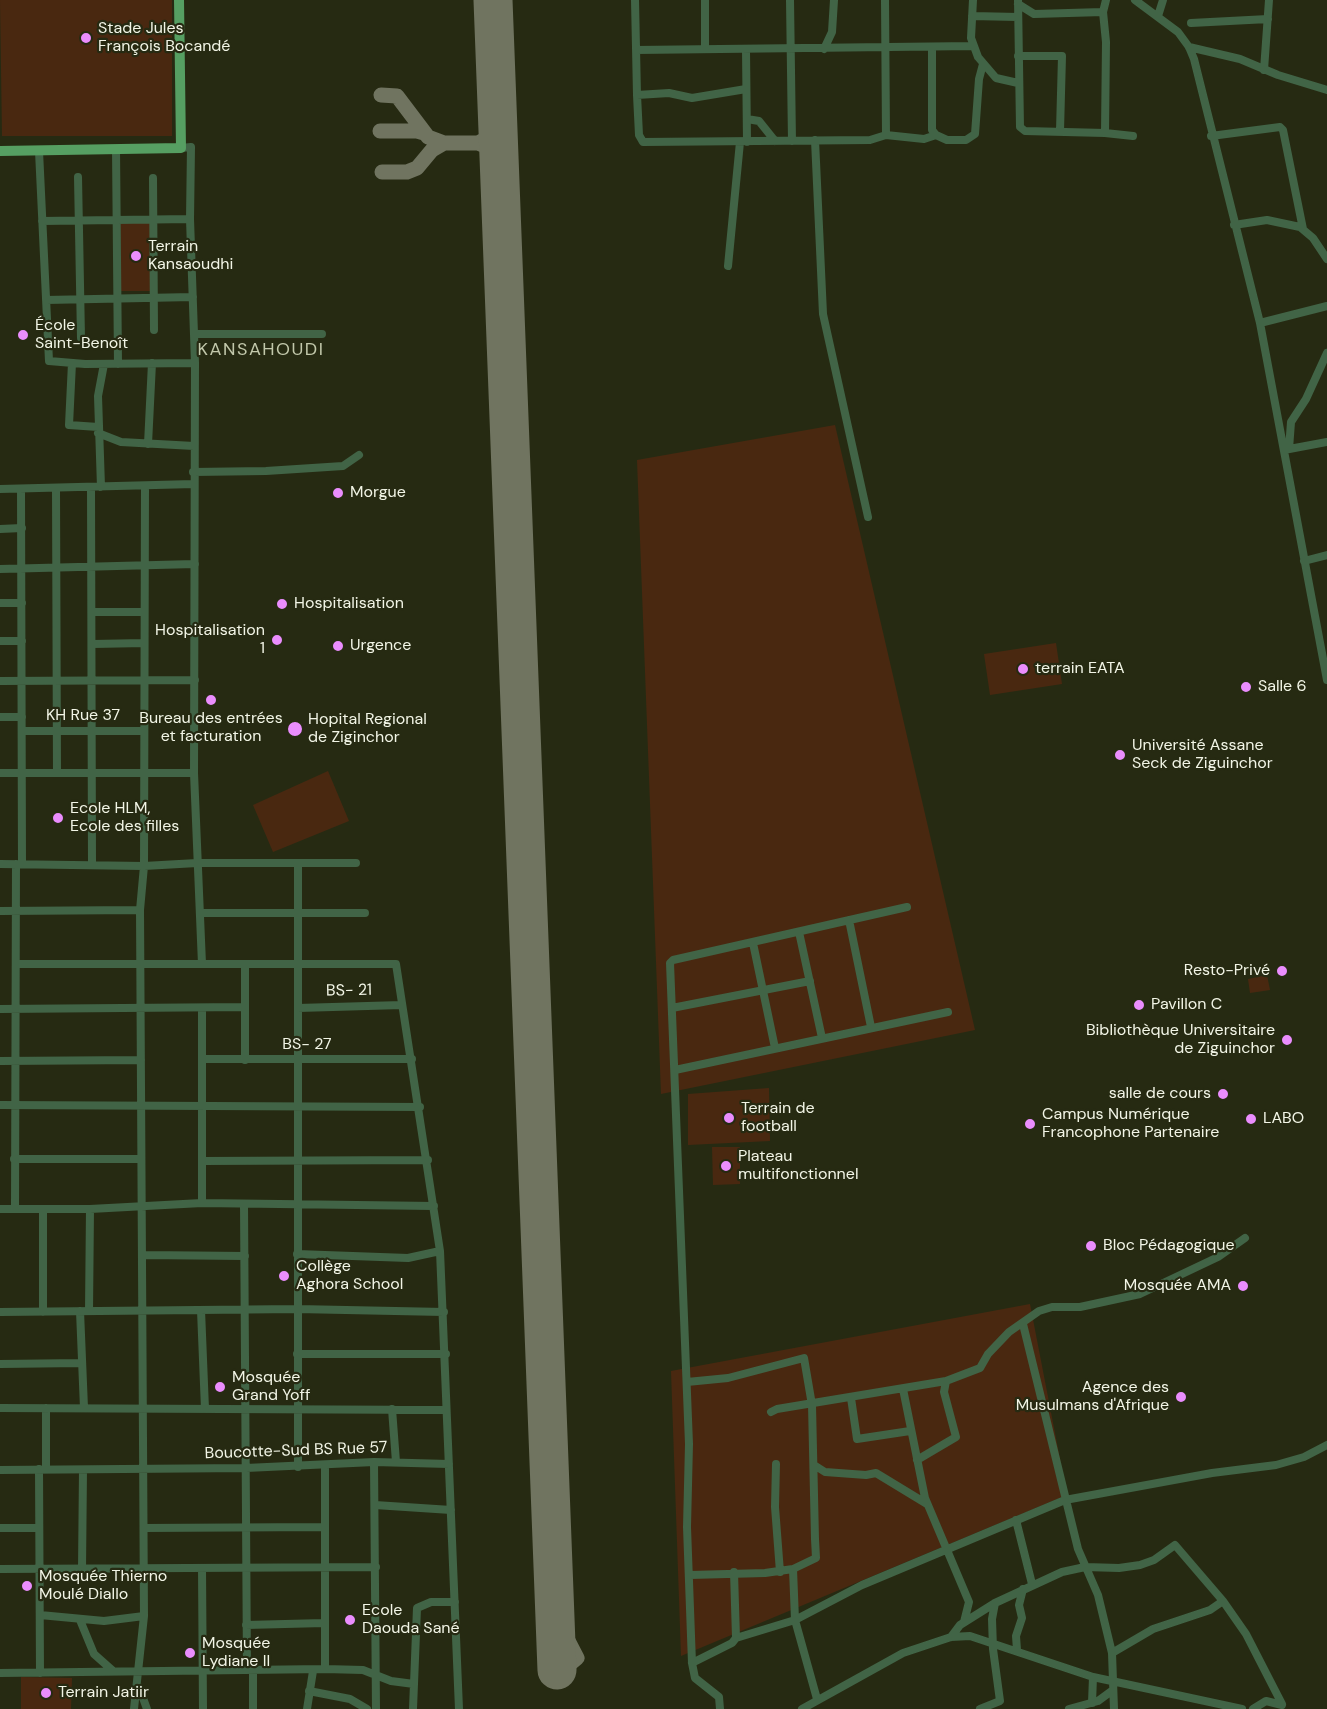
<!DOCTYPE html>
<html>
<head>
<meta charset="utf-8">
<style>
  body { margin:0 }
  canvas { display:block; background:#262a12 }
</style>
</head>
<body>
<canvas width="1327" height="1709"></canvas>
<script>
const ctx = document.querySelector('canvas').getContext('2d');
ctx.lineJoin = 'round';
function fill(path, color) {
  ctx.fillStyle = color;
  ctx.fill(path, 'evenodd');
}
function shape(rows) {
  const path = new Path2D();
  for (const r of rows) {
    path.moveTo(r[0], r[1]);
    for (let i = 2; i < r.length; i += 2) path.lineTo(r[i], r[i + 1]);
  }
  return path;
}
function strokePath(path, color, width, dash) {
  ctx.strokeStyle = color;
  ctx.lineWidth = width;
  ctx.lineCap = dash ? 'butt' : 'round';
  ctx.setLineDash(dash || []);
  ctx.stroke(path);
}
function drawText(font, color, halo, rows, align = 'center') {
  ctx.font = font + ' "DM Sans",sans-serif';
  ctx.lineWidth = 4.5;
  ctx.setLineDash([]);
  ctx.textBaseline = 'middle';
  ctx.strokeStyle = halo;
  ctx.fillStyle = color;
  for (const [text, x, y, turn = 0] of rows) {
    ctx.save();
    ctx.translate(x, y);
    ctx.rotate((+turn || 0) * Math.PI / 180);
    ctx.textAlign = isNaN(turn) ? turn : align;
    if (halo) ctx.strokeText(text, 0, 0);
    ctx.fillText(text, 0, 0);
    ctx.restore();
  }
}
fill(shape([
  [0,0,172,0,172,136,2,136],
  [151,220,152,291,121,291,120,221],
  [835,425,975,1030,661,1094,637,460],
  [1056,643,1062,684,990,695,984,654],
  [328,771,349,821,273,852,253,805],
  [1267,975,1270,990,1250,993,1248,979],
  [769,1088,770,1141,688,1145,688,1094],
  [712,1147,740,1147,740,1184,713,1185],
  [1030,1304,1067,1495,681,1656,671,1371],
  [21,1677,72,1678,71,1709,21,1709]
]), '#492810');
strokePath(shape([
  [492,0,493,2],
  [381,95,397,96,428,137,444,143,478,143,488,147,499,162],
  [380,131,417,131,424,133],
  [478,143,490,137,498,120],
  [382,172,407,172,417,168,432,150,444,143],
  [554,1606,562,1629,577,1658,565,1668,556,1666,548,1658,547,1651,555,1632]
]), '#707460', 15);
strokePath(shape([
  [493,0,557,1670]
]), '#707460', 39);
strokePath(shape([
  [635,0,637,95,639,135,643,142,870,140,886,135,924,139,936,135],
  [705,0,705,49],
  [790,0,792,141],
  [885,0,886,135],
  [973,0,971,38,978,57,996,78,1018,83],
  [1018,0,1020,127,1025,131,1105,133,1133,136],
  [1135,0,1178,32,1189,47,1194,59,1260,323,1327,680],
  [1018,4,1034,14,1103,12],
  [972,16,1018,17],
  [1158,16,1163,0],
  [1191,23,1268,19],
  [932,47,932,130,936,135,947,140,966,140,975,134,979,79,983,64],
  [1189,47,1240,59,1278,75,1327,90],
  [824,49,832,32,834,0],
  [636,50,973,46],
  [746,50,747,142],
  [1018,56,1062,56,1060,131],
  [1264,70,1269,0],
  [637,95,669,93,692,98,746,89],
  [747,119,759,121,775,141],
  [1105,133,1106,42,1103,12,1106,0],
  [1211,136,1280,127,1283,130,1303,229],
  [815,140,823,314,868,517],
  [181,148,191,147,190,219,195,363,194,773,202,964],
  [116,149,118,364],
  [39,151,49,361,85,364,195,363],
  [78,177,81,338],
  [153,178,154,330],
  [42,221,190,219],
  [1234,225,1267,220,1300,227,1313,238,1327,259],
  [728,266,740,142],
  [46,300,193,297],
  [1260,323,1327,306],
  [194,334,322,334],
  [72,363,69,425,98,427],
  [98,433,121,442,194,446],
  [148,444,152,363],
  [1289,449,1291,422,1306,399,1327,353],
  [1284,450,1327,442],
  [193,472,266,471,343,466,359,455],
  [101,487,98,396,104,364],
  [91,488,92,864],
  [0,489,194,484],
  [21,489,22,864],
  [56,489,57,773],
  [0,529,22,528],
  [1304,561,1327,555],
  [0,569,195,564],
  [0,603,22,603],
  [92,612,144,612],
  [0,641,22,641],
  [93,644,144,643],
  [0,681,195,680],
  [0,717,22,717],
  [22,731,144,731],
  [0,773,194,773],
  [0,864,144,866,197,863,356,863],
  [0,911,140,910],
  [201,913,365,913],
  [849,920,871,1027],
  [799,932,822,1038],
  [753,943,775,1048],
  [17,964,396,964,440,1251,459,1709],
  [245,964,245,1060],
  [202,1008,202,1203],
  [298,1008,402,1005],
  [672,1008,810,981],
  [0,1009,245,1007],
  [202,1059,412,1059],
  [0,1061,141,1060],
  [675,1070,948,1012],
  [0,1105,420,1107],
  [14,1159,141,1159],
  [203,1161,428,1160],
  [244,1204,247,1670],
  [0,1209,90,1209,202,1203,434,1206],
  [15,1209,16,864],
  [297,1254,408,1258,440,1251],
  [143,1255,245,1256],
  [201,1310,205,1409],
  [80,1311,84,1408],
  [89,1311,90,1209],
  [0,1312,297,1309,444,1312],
  [43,1312,43,1210],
  [1023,1324,1078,1549,1098,1595,1112,1653],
  [297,1354,446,1354],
  [0,1364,80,1363],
  [687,1382,728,1378,804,1358,812,1405,815,1539,816,1558,793,1569,765,1573,690,1575],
  [903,1389,925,1498,969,1602,964,1622],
  [851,1398,857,1439,910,1431],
  [0,1408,446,1410],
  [392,1409,396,1462],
  [771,1412,777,1409,946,1381],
  [917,1460,956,1437,944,1392,946,1381,980,1368,988,1354,1009,1332,1039,1311,1052,1307,1080,1307,1140,1294,1218,1257,1245,1238],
  [374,1462,376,1709],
  [776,1464,775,1507,780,1572],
  [814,1465,825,1472,866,1475,876,1473,927,1504],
  [325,1466,325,1669],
  [298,1467,298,864],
  [39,1469,40,1673],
  [46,1469,46,1408],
  [0,1470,246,1468,374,1462,449,1464],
  [375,1505,451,1510],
  [1016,1520,1032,1584],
  [0,1528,39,1528],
  [144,1528,324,1527],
  [202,1568,203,1709],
  [0,1569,376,1567],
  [82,1569,83,1470],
  [40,1615,104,1621,144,1616],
  [80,1620,94,1654,112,1670],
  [246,1625,324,1623],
  [951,1637,960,1625,995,1603,1062,1572,1085,1567,1119,1568,1140,1565,1154,1560,1175,1545,1223,1601,1246,1634,1282,1704],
  [736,1638,795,1620,793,1569],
  [1017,1650,1016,1636,1022,1618,1019,1605,1023,1589],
  [692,1663,732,1643,736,1638,734,1572],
  [253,1670,253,1709],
  [0,1673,325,1669,363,1670,391,1681,414,1684],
  [139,1687,147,1709],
  [309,1691,350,1699,367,1709],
  [817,1699,795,1620,862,1585,1065,1500,1212,1473,1276,1465,1304,1457,1327,1445],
  [1092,1703,1093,1677],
  [134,1709,144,1616,140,910,144,866,145,486],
  [307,1709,313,1671],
  [413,1709,417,1608,431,1602,455,1602],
  [720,1709,719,1697,695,1678,692,1663,687,1527,689,1444,670,963,673,960,907,907],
  [802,1709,903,1653,951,1637,970,1636,1093,1677,1242,1709],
  [980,1709,1000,1701,993,1649,992,1619,995,1603],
  [1069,1709,1098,1701,1113,1690],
  [1114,1709,1112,1653,1153,1629,1210,1610,1223,1601],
  [1253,1709,1266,1701,1282,1705]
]), '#416446', 8);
strokePath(shape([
  [0,151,181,148,179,0]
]), '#569f62', 10);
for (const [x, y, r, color] of [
  [86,38,6,"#ea8dfd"],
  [136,256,6,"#ea8dfd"],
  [23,335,6,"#ea8dfd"],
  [338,493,6,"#ea8dfd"],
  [282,604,6,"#ea8dfd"],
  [277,640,6,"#ea8dfd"],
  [338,646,6,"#ea8dfd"],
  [1023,669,6,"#ea8dfd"],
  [1246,687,6,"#ea8dfd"],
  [211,700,6,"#ea8dfd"],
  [295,729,8,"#ea8dfd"],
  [1120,755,6,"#ea8dfd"],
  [58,818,6,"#ea8dfd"],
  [1282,971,6,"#ea8dfd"],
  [1139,1005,6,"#ea8dfd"],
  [1287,1040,6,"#ea8dfd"],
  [1223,1094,6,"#ea8dfd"],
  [729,1118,6,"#ea8dfd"],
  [1251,1119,6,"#ea8dfd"],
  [1030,1124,6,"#ea8dfd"],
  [726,1166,6,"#ea8dfd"],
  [1091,1246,6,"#ea8dfd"],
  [284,1276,6,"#ea8dfd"],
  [1243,1286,6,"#ea8dfd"],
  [220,1387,6,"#ea8dfd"],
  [1181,1397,6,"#ea8dfd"],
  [27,1586,6,"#ea8dfd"],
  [350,1620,6,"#ea8dfd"],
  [190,1653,6,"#ea8dfd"],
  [46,1693,6,"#ea8dfd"]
]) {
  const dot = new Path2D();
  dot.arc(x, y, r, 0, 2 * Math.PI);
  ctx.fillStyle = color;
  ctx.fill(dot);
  strokePath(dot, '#262a12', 2);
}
drawText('16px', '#f2f5e6', '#262a12', [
  ["Stade Jules",98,29],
  ["François Bocandé",98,47],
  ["Terrain",148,247],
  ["Kansaoudhi",148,265],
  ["École",35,326],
  ["Saint-Benoît",35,344],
  ["Morgue",350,493],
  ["Hospitalisation",294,604],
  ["Hospitalisation",265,631,"right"],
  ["1",265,649,"right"],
  ["Urgence",350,646],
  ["terrain EATA",1035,669],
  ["Salle 6",1258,687],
  ["Bureau des entrées",211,719,"center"],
  ["et facturation",211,737,"center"],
  ["Hopital Regional",308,720],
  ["de Ziginchor",308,738],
  ["Université Assane",1132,746],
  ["Seck de Ziguinchor",1132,764],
  ["Ecole HLM,",70,809],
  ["Ecole des filles",70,827],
  ["Resto-Privé",1270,971,"right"],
  ["Pavillon C",1151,1005],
  ["Bibliothèque Universitaire",1275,1031,"right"],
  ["de Ziguinchor",1275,1049,"right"],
  ["salle de cours",1211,1094,"right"],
  ["Terrain de",741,1109],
  ["football",741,1127],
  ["Campus Numérique",1042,1115],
  ["Francophone Partenaire",1042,1133],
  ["LABO",1263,1119],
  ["Plateau",738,1157],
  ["multifonctionnel",738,1175],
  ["Bloc Pédagogique",1103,1246],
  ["Collège",296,1267],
  ["Aghora School",296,1285],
  ["Mosquée AMA",1231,1286,"right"],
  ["Mosquée",232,1378],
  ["Grand Yoff",232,1396],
  ["Agence des",1169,1388,"right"],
  ["Musulmans d'Afrique",1169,1406,"right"],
  ["Mosquée Thierno",39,1577],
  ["Moulé Diallo",39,1595],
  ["Ecole",362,1611],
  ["Daouda Sané",362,1629],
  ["Mosquée",202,1644],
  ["Lydiane II",202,1662],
  ["Terrain Jatiir",58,1693]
], 'left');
drawText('16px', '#f2f5e6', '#262a12', [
  ["KH Rue 37",83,716],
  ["BS- 21",349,991,-1],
  ["BS- 27",307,1045],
  ["Boucotte-Sud BS Rue 57",296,1451,-2]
]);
ctx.letterSpacing = '1.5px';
drawText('18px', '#c2c8ab', '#262a12', [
  ["KANSAHOUDI",261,350]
]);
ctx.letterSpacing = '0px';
</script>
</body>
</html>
